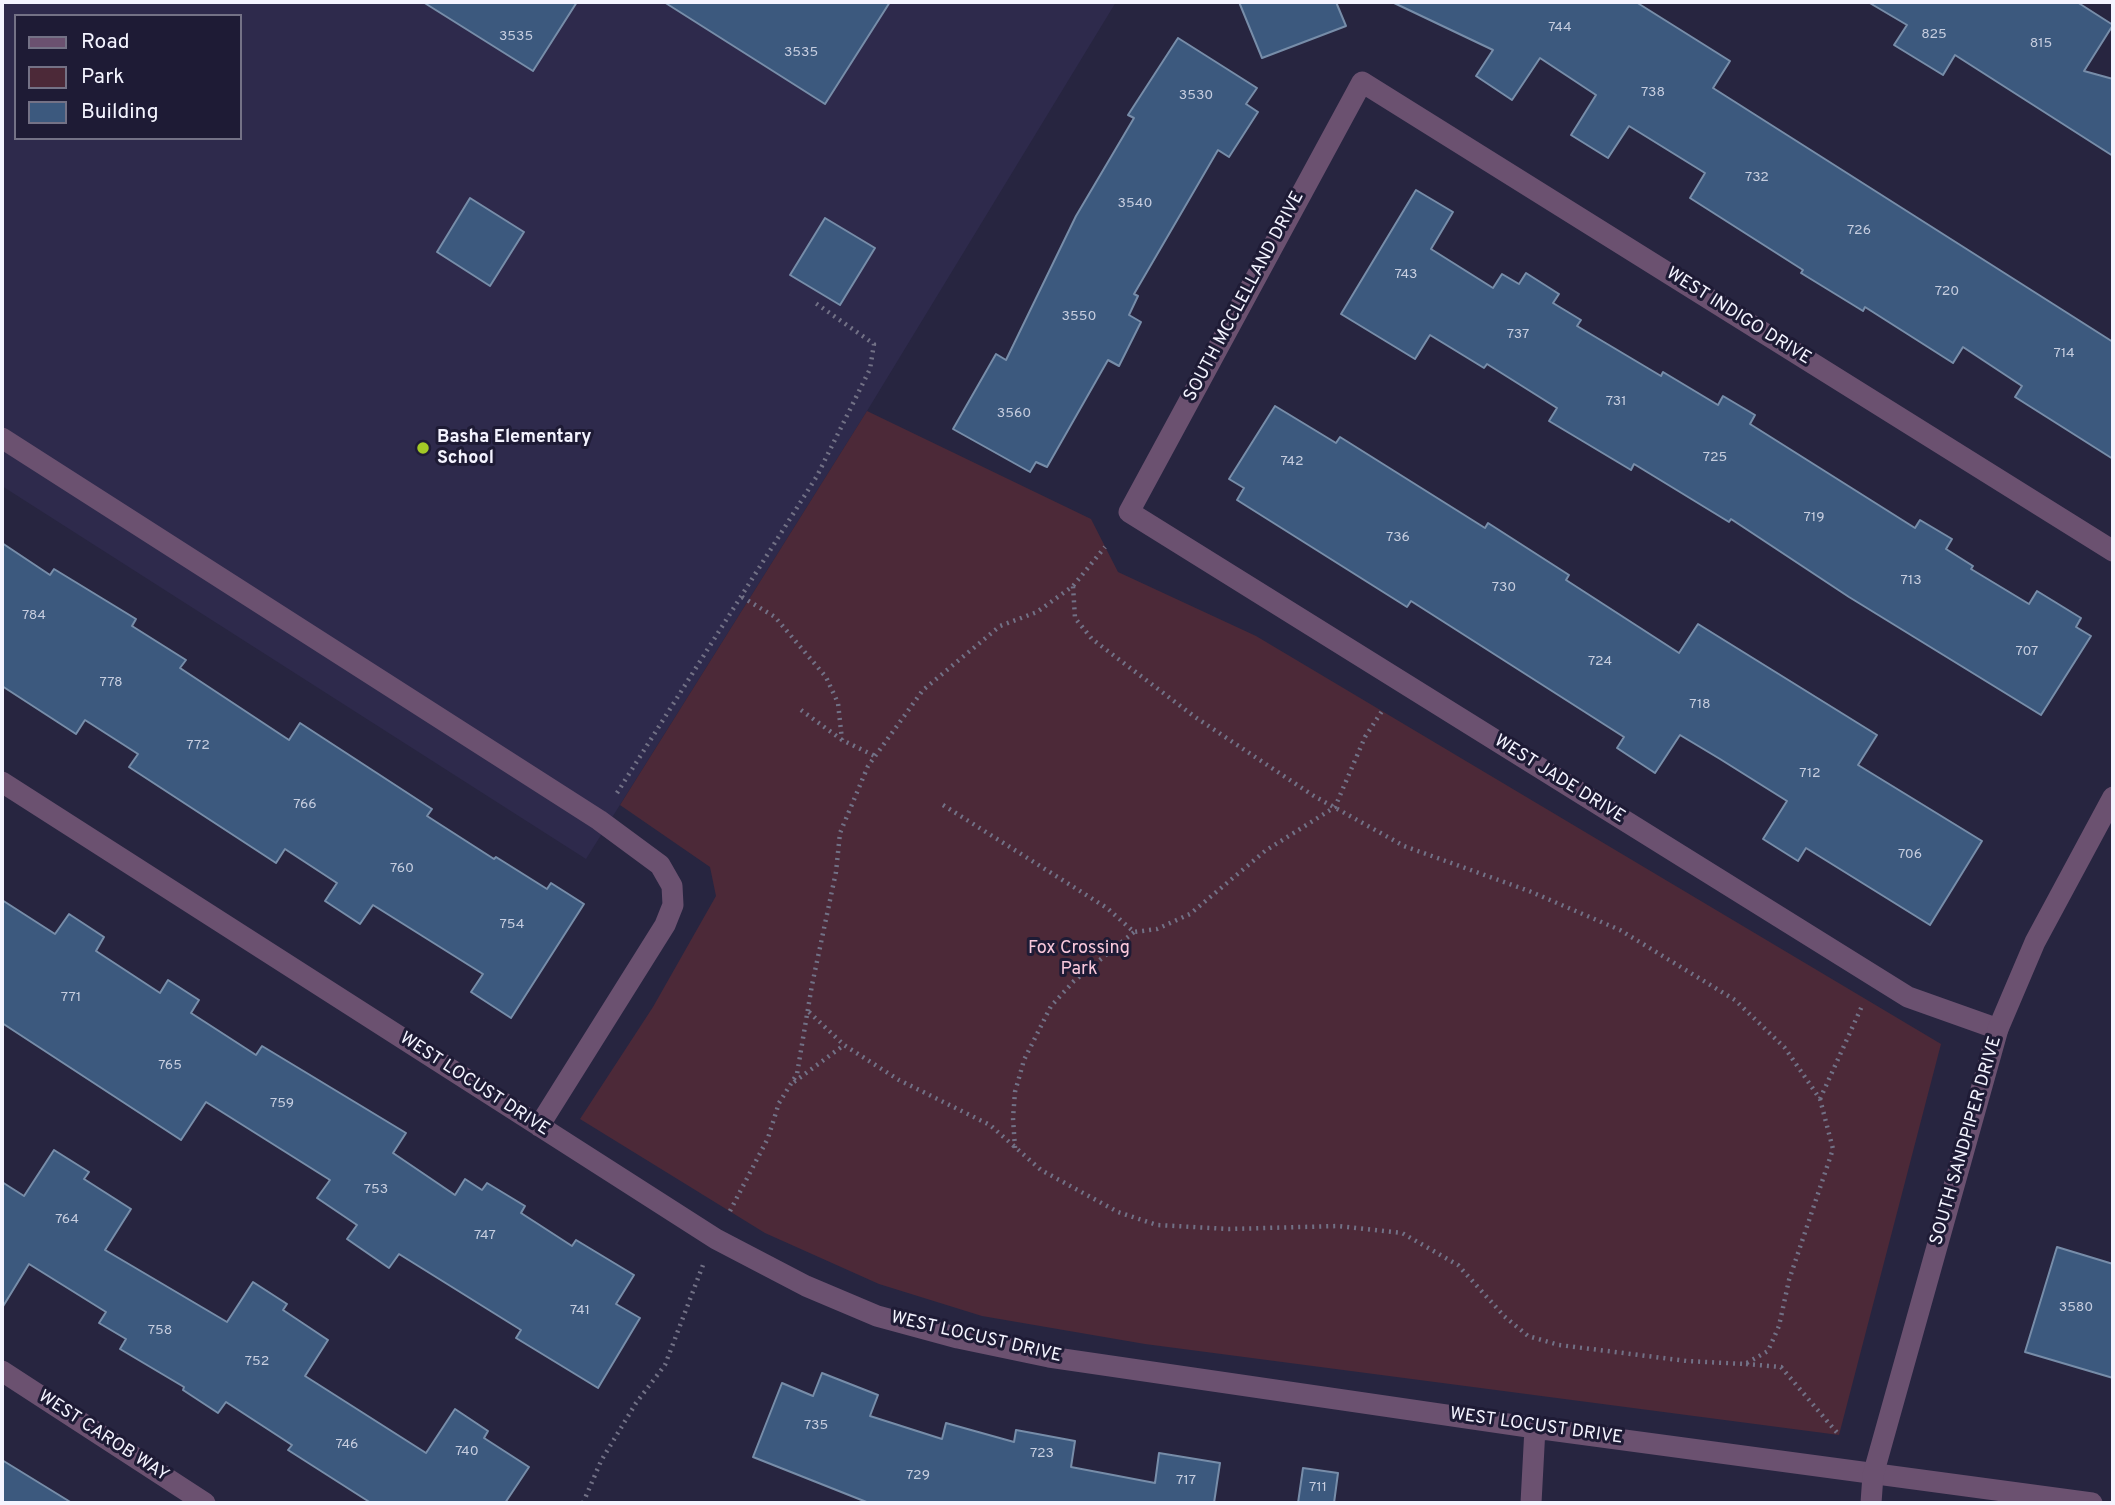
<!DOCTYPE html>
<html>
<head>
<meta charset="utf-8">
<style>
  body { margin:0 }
  #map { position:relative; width:2115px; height:1505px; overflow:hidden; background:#272540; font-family:Overpass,sans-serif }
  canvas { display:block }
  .frame { position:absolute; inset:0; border:4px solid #f4f4ff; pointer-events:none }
  .legend { position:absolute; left:14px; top:14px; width:228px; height:126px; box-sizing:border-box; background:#1e1b35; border:2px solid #747286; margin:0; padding:9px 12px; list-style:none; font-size:21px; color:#f4f4ff }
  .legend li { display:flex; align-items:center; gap:14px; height:35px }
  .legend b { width:35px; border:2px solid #747286 }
</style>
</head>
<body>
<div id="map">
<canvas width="2115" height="1505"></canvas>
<div class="frame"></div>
<ul class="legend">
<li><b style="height:9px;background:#6b5170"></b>Road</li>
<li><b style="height:19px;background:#4c2938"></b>Park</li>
<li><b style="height:19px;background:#3c597e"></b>Building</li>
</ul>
</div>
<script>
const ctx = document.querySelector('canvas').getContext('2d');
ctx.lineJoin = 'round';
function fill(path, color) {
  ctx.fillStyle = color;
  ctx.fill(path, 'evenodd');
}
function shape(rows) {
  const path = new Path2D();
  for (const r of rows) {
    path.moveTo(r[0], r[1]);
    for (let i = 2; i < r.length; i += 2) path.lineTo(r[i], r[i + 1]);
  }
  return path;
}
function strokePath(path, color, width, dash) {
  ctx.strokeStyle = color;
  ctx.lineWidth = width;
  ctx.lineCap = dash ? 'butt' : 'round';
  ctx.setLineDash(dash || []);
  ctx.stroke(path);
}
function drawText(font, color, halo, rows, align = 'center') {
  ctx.font = font + ' Overpass,sans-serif';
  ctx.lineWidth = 6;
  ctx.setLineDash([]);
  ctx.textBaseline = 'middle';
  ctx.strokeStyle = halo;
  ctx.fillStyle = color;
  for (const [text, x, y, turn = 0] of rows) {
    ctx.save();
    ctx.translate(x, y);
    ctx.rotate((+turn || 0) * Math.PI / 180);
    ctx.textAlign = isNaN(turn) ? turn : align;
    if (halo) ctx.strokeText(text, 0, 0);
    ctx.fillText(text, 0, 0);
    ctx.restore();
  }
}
fill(shape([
  [2,2,1116,2,867,411,586,859,2,486],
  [16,16,240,16,240,138,16,138]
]), '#2e2a4c');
fill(shape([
  [867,411,1091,519,1118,572,1256,636,1941,1044,1839,1435,1145,1344,982,1316,879,1284,765,1233,580,1119,653,1007,716,896,710,867,620,805]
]), '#4c2938');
const building = shape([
  [423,2,577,2,533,71,423,2],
  [664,2,890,2,825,104,664,2],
  [1239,2,1336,2,1346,26,1262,58,1239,2],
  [1392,2,1636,2,1730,61,1713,88,2113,342,2113,459,2015,397,2022,386,1963,347,1953,363,1865,307,1863,311,1801,273,1803,270,1690,198,1705,173,1629,126,1608,158,1571,135,1596,95,1540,58,1512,100,1476,76,1493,50,1392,2],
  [1868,2,2077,2,2113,25,2084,71,2113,79,2113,156,1955,55,1943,75,1894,45,1907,25,1868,2],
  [1178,38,1257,88,1246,104,1258,112,1229,157,1218,150,1134,294,1138,296,1129,315,1141,322,1119,366,1108,360,1047,467,1036,462,1030,472,953,429,996,354,1006,360,1076,216,1134,118,1128,115,1178,38],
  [1416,190,1453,212,1431,249,1493,288,1502,274,1519,284,1526,273,1559,294,1553,303,1581,320,1577,326,1661,376,1663,372,1718,405,1723,396,1755,415,1750,424,1915,528,1920,520,1952,539,1946,549,1973,566,1971,569,2029,604,2037,591,2081,618,2076,627,2091,636,2041,715,1849,597,1731,519,1729,522,1634,464,1631,470,1549,421,1557,408,1487,364,1484,368,1430,335,1415,359,1341,314,1416,190],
  [470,198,524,232,490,286,437,252,470,198],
  [825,218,875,248,840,305,790,275,825,218],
  [1275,406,1336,443,1340,437,1485,528,1488,523,1569,575,1566,580,1679,653,1698,624,1877,735,1858,765,1982,841,1930,925,1806,848,1798,861,1763,839,1787,801,1720,759,1680,735,1655,773,1617,748,1624,737,1411,601,1407,607,1237,500,1244,488,1229,479,1275,406],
  [2,543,50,575,54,569,136,619,132,626,186,660,180,668,289,740,300,723,432,809,427,816,494,859,496,857,547,889,551,883,584,904,511,1018,471,992,483,974,373,905,360,924,325,901,337,883,285,849,276,863,129,767,138,754,85,720,76,734,2,686,2,543],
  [2,900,55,934,69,914,104,937,96,951,160,993,168,980,199,1000,191,1013,256,1055,262,1046,406,1133,393,1153,455,1195,465,1179,482,1190,487,1183,525,1206,521,1213,572,1246,576,1240,634,1275,616,1304,640,1318,598,1388,516,1338,521,1330,399,1254,389,1268,347,1239,357,1225,317,1198,330,1180,206,1102,181,1140,2,1023,2,900],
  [54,1150,89,1172,84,1179,131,1209,105,1250,227,1322,253,1282,287,1304,283,1310,328,1340,305,1376,426,1453,455,1409,488,1431,484,1438,529,1467,505,1503,371,1503,288,1450,292,1445,226,1402,218,1413,183,1390,184,1387,120,1349,126,1339,99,1323,106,1312,29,1264,2,1308,2,1182,24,1196,54,1150],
  [2057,1247,2113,1264,2113,1378,2025,1352,2057,1247],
  [822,1373,878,1395,870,1416,942,1439,946,1423,1014,1442,1016,1430,1075,1441,1071,1467,1155,1483,1159,1453,1220,1463,1214,1503,869,1503,753,1457,782,1383,813,1396,822,1373],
  [2,1460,72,1503,2,1503,2,1460],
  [1303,1468,1338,1473,1334,1503,1298,1503,1303,1468]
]);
fill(building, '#3c597e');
strokePath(building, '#778da9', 2);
strokePath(shape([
  [742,597,775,617,826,677,838,703,842,740],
  [801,710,842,740,875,756],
  [617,793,817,476,870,369,874,344,814,302],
  [943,805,1107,908,1134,932,1157,929,1190,914,1265,851,1335,807,1365,737,1382,711],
  [809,1012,844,1045,899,1080,990,1125,1041,1170,1118,1212,1157,1225,1229,1229,1338,1226,1402,1233,1458,1265,1504,1316,1528,1336,1559,1345,1687,1361,1745,1364,1768,1351,1779,1326,1789,1280,1833,1149,1820,1099,1785,1048,1735,1000,1620,930,1529,891,1404,846,1314,796,1195,717,1092,639,1075,618,1073,586],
  [794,1082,844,1045],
  [1820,1099,1862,1006],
  [1015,1148,1013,1118,1015,1092,1024,1060,1051,1006,1074,981,1134,932],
  [730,1211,768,1138,779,1103,797,1074,812,985,836,872,840,833,868,766,923,690,1000,626,1037,612,1073,586,1105,547],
  [1746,1364,1781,1367,1839,1435],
  [583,1503,601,1461,636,1403,665,1365,703,1265]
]), '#727186', 4.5, [2, 5]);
strokePath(shape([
  [2,438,599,820,660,865,672,886,673,905,665,925,539,1126],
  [2,782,716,1239,806,1286,877,1316,958,1338,1049,1357,1535,1428,2092,1503],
  [1998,1029,1908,997,1129,512,1362,82,2113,551],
  [2,1371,205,1503],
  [1531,1503,1535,1428]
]), '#6b5170', 21);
strokePath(shape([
  [1871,1503,1873,1475,1998,1029,2035,942,2113,797]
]), '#6b5170', 21);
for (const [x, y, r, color] of [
  [423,448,7,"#a3c926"]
]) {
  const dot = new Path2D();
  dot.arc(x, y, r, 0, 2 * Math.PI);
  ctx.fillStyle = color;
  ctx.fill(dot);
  strokePath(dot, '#1e1b35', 2.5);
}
drawText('14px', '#c6cddf', null, [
  ["744",1560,28],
  ["825",1934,35],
  ["3535",516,37],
  ["815",2041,44],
  ["3535",801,53],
  ["738",1653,93],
  ["3530",1196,96],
  ["732",1757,178],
  ["3540",1135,204],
  ["726",1859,231],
  ["743",1406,275],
  ["720",1947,292],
  ["3550",1079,317],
  ["737",1518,335],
  ["714",2064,354],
  ["731",1616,402],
  ["3560",1014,414],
  ["725",1715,458],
  ["742",1292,462],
  ["719",1814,518],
  ["736",1398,538],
  ["713",1911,581],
  ["730",1504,588],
  ["784",34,616],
  ["707",2027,652],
  ["724",1600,662],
  ["778",111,683],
  ["718",1700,705],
  ["772",198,746],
  ["712",1810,774],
  ["766",305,805],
  ["706",1910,855],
  ["760",402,869],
  ["754",512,925],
  ["771",71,998],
  ["765",170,1066],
  ["759",282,1104],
  ["753",376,1190],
  ["764",67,1220],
  ["747",485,1236],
  ["3580",2076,1308],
  ["741",580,1311],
  ["758",160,1331],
  ["752",257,1362],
  ["735",816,1426],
  ["746",347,1445],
  ["740",467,1452],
  ["723",1042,1454],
  ["729",918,1476],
  ["717",1186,1481],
  ["711",1318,1488]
]);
drawText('18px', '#f4f4ff', '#1e1b35', [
  ["SOUTH MCCLELLAND DRIVE",1245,297,-62],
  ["WEST INDIGO DRIVE",1738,317,32],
  ["WEST JADE DRIVE",1559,780,32],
  ["WEST LOCUST DRIVE",474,1085,33],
  ["SOUTH SANDPIPER DRIVE",1967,1141,-74],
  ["WEST LOCUST DRIVE",976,1338,13],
  ["WEST LOCUST DRIVE",1536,1427,8],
  ["WEST CAROB WAY",103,1437,33]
]);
drawText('bold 18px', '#f4f4ff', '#1e1b35', [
  ["Basha Elementary",437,438],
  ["School",437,459]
], 'left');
drawText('18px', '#f9c8db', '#1e1b35', [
  ["Fox Crossing",1079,949],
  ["Park",1079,970]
]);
</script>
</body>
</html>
